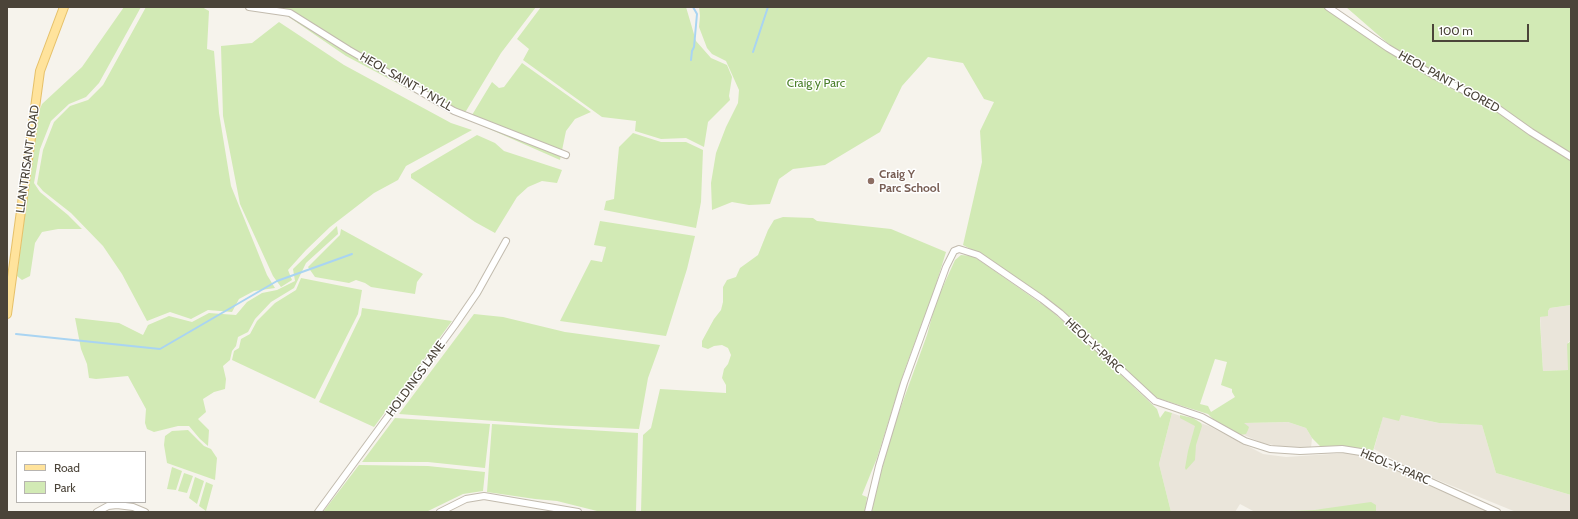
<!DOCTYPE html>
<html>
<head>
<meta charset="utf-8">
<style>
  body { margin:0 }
  #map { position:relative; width:1578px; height:519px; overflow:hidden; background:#f6f3ec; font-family:Cabin,sans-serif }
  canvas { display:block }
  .frame { position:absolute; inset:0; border:8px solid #4b4439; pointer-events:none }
  .legend { position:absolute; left:16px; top:451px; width:130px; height:52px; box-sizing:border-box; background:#fff; border:1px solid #b7b4b0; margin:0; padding:5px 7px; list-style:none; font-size:12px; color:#4b4439 }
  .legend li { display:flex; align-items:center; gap:8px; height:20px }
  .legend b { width:20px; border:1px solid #b7b4b0 }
  .scale { position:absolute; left:1432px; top:24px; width:97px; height:18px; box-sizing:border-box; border:2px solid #4b4439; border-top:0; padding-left:5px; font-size:12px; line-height:14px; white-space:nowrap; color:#4b4439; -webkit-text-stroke:3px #fff; paint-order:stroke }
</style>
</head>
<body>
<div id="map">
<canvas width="1578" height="519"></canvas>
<div class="frame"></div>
<ul class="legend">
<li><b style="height:5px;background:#ffe39c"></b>Road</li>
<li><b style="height:11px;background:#d2eab5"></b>Park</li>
</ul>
<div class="scale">100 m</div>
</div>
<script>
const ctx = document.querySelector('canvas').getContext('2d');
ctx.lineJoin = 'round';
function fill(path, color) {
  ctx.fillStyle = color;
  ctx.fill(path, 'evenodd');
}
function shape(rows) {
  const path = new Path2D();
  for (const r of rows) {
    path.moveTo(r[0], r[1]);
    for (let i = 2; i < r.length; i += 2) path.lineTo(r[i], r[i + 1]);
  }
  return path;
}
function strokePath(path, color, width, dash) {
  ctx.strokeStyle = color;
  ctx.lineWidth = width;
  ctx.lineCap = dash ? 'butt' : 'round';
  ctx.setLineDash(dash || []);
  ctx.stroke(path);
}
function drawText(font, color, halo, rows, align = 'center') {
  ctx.font = font + ' Cabin,sans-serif';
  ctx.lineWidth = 3;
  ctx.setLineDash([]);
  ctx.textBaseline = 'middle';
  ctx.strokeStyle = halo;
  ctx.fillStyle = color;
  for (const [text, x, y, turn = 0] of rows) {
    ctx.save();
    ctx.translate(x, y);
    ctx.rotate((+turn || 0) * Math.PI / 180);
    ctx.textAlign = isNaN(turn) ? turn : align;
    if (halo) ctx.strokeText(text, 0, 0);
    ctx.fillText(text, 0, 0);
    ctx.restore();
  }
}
fill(shape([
  [1571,305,1571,341,1568,342,1568,370,1543,371,1540,317,1548,315,1548,311,1550,308],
  [1172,413,1209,426,1263,454,1286,457,1346,453,1372,457,1417,480,1490,512,1376,512,1376,505,1314,510,1255,512,1240,504,1235,512,1171,512,1159,464],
  [1401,415,1439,423,1482,425,1496,473,1571,495,1571,512,1516,512,1413,470,1374,449,1383,416],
  [1288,422,1306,428,1312,438,1311,448,1285,447,1262,443,1235,431,1243,423]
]), '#eae5da');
fill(shape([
  [124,7,141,7,99,83,86,97,69,104,51,121,40,149,34,183,40,192,68,215,82,229,58,229,42,232,35,243,30,276,22,280,17,276,37,116,42,104,82,67],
  [146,7,202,7,209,11,207,49,214,51,219,113,231,186,267,275,275,288,254,291,239,299,232,312,208,310,191,319,170,312,147,321,122,274,103,246,71,213,43,191,37,184,43,150,54,122,70,106,88,100,103,85],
  [246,7,536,7,501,53,463,116,448,110,346,56,280,11],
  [541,7,686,7,696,41,711,58,727,65,732,77,729,96,730,100,708,122,704,147,686,138,661,139,635,131,636,121,602,117,523,60,529,49,517,39],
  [699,7,1328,7,1392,47,1346,7,1571,7,1571,305,1550,308,1548,311,1548,316,1540,317,1540,321,1543,371,1568,370,1567,344,1571,341,1571,495,1496,473,1482,425,1439,423,1401,415,1399,421,1383,417,1373,451,1367,453,1322,448,1312,438,1306,428,1288,422,1244,423,1249,427,1248,430,1246,434,1240,435,1215,421,1208,414,1160,399,1149,394,1078,326,980,254,963,245,982,162,980,131,994,102,984,99,963,63,928,57,902,86,880,132,825,165,793,169,779,179,770,204,749,205,732,202,712,210,711,183,716,153,726,127,738,103,739,90,726,61,712,54,707,48,699,27,700,16],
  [1215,359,1227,362,1221,385,1232,389,1232,392,1235,397,1211,412,1208,406,1200,404],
  [279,22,344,65,451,123,472,130,406,166,398,180,374,193,330,227,306,250,288,270,292,280,281,287,273,276,240,204,223,116,221,46,252,43],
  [522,63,591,112,575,119,566,131,560,160,469,120,492,82,499,88,504,87],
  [633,133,661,142,686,142,703,150,701,202,696,228,604,210,606,201,614,199,619,147],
  [477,135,495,143,504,151,562,170,557,183,542,181,528,187,517,197,495,233,475,222,411,178,411,174],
  [783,217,813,218,817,221,891,229,946,252,934,291,905,369,877,458,862,495,867,497,865,512,641,512,643,435,651,428,660,389,726,393,726,385,722,378,724,369,728,364,731,355,728,348,722,345,714,346,708,349,702,347,702,341,714,319,721,310,723,302,723,287,727,280,736,277,740,268,758,255,768,230,774,220],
  [600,221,695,236,687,269,666,336,560,321,591,260,602,262,606,247,594,245],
  [337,226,338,234,306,263,294,288,271,302,255,319,248,332,238,337,236,346,232,351,230,360,223,366,226,379,225,389,214,392,203,399,206,412,198,419,209,430,208,446,200,439,189,426,178,426,154,432,147,429,145,423,146,409,128,376,96,379,89,378,87,364,81,349,75,318,119,323,143,335,148,325,169,316,192,322,209,313,236,315,247,302,262,293,277,290,295,281,293,269],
  [341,229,423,274,417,282,415,294,371,287,365,283,356,280,349,283,315,277,308,267,340,235],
  [961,255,972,256,979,260,1049,309,1078,334,1157,409,1160,418,1165,411,1172,413,1159,464,1171,512,872,512,876,490,894,426,927,335,936,302,955,260],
  [301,278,362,290,358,314,315,399,232,360,234,351,239,348,241,339,250,334,257,321,275,303,296,290],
  [362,308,452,321,374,427,319,402,361,315],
  [474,314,503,317,565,332,660,345,648,378,639,429,550,425,399,414],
  [1180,415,1193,418,1201,423,1202,426,1196,445,1195,460,1186,470,1185,468,1188,451,1195,426,1180,418],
  [395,418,490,424,485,468,428,462,362,462],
  [492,424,638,433,636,512,601,512,557,501,535,499,487,492],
  [188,430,204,446,211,449,217,458,215,480,167,463,164,445,165,436,172,431],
  [359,465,428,466,485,472,483,491,463,494,426,512,323,512],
  [172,467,182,471,176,490,167,489],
  [184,473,193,476,187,493,178,491],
  [195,477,204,481,197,504,189,498],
  [206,482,213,485,206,511,199,506],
  [1371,502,1376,505,1376,512,1261,512,1314,510]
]), '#d2eab5');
strokePath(shape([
  [753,52,768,7],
  [691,60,692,51,694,47,697,14,693,7],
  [16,334,160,349,277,281,352,254]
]), '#a9d4f2', 2);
const minor = shape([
  [249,7,290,13,349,50,454,111,566,155],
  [1328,7,1388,48,1435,76,1493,105,1531,132,1571,157],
  [97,512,108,506,117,505,133,507,145,512],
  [318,512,455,325,477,293,506,241],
  [440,512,466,499,484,496,578,512],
  [868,512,879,466,904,383,946,267,954,251,959,249,978,255,1042,299,1060,313,1155,401,1202,417,1245,441,1270,449,1300,451,1342,449,1367,453,1497,512]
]);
const major = shape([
  [7,314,40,71,64,7]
]);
strokePath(minor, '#c2bbae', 8);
strokePath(major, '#e6c16a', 10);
strokePath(minor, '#fff', 6);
strokePath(major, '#ffe39c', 8);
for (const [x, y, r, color] of [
  [871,181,4,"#8d6e63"]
]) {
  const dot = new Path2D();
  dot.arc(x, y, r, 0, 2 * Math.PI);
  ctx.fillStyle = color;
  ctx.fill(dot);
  strokePath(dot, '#fff', 1.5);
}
drawText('12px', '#4b4439', '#fff', [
  ["HEOL SAINT Y NYLL",406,82,30],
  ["HEOL PANT Y GORED",1449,82,29],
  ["LLANTRISANT ROAD",28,159,-82],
  ["HEOL-Y-PARC",1094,346,43],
  ["HOLDINGS LANE",416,379,-54],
  ["HEOL-Y-PARC",1395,467,23]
]);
drawText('12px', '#4a7f2a', '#fff', [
  ["Craig y Parc",816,83]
]);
drawText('bold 12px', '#785e54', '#fff', [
  ["Craig Y",879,174],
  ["Parc School",879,188]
], 'left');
</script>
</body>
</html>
